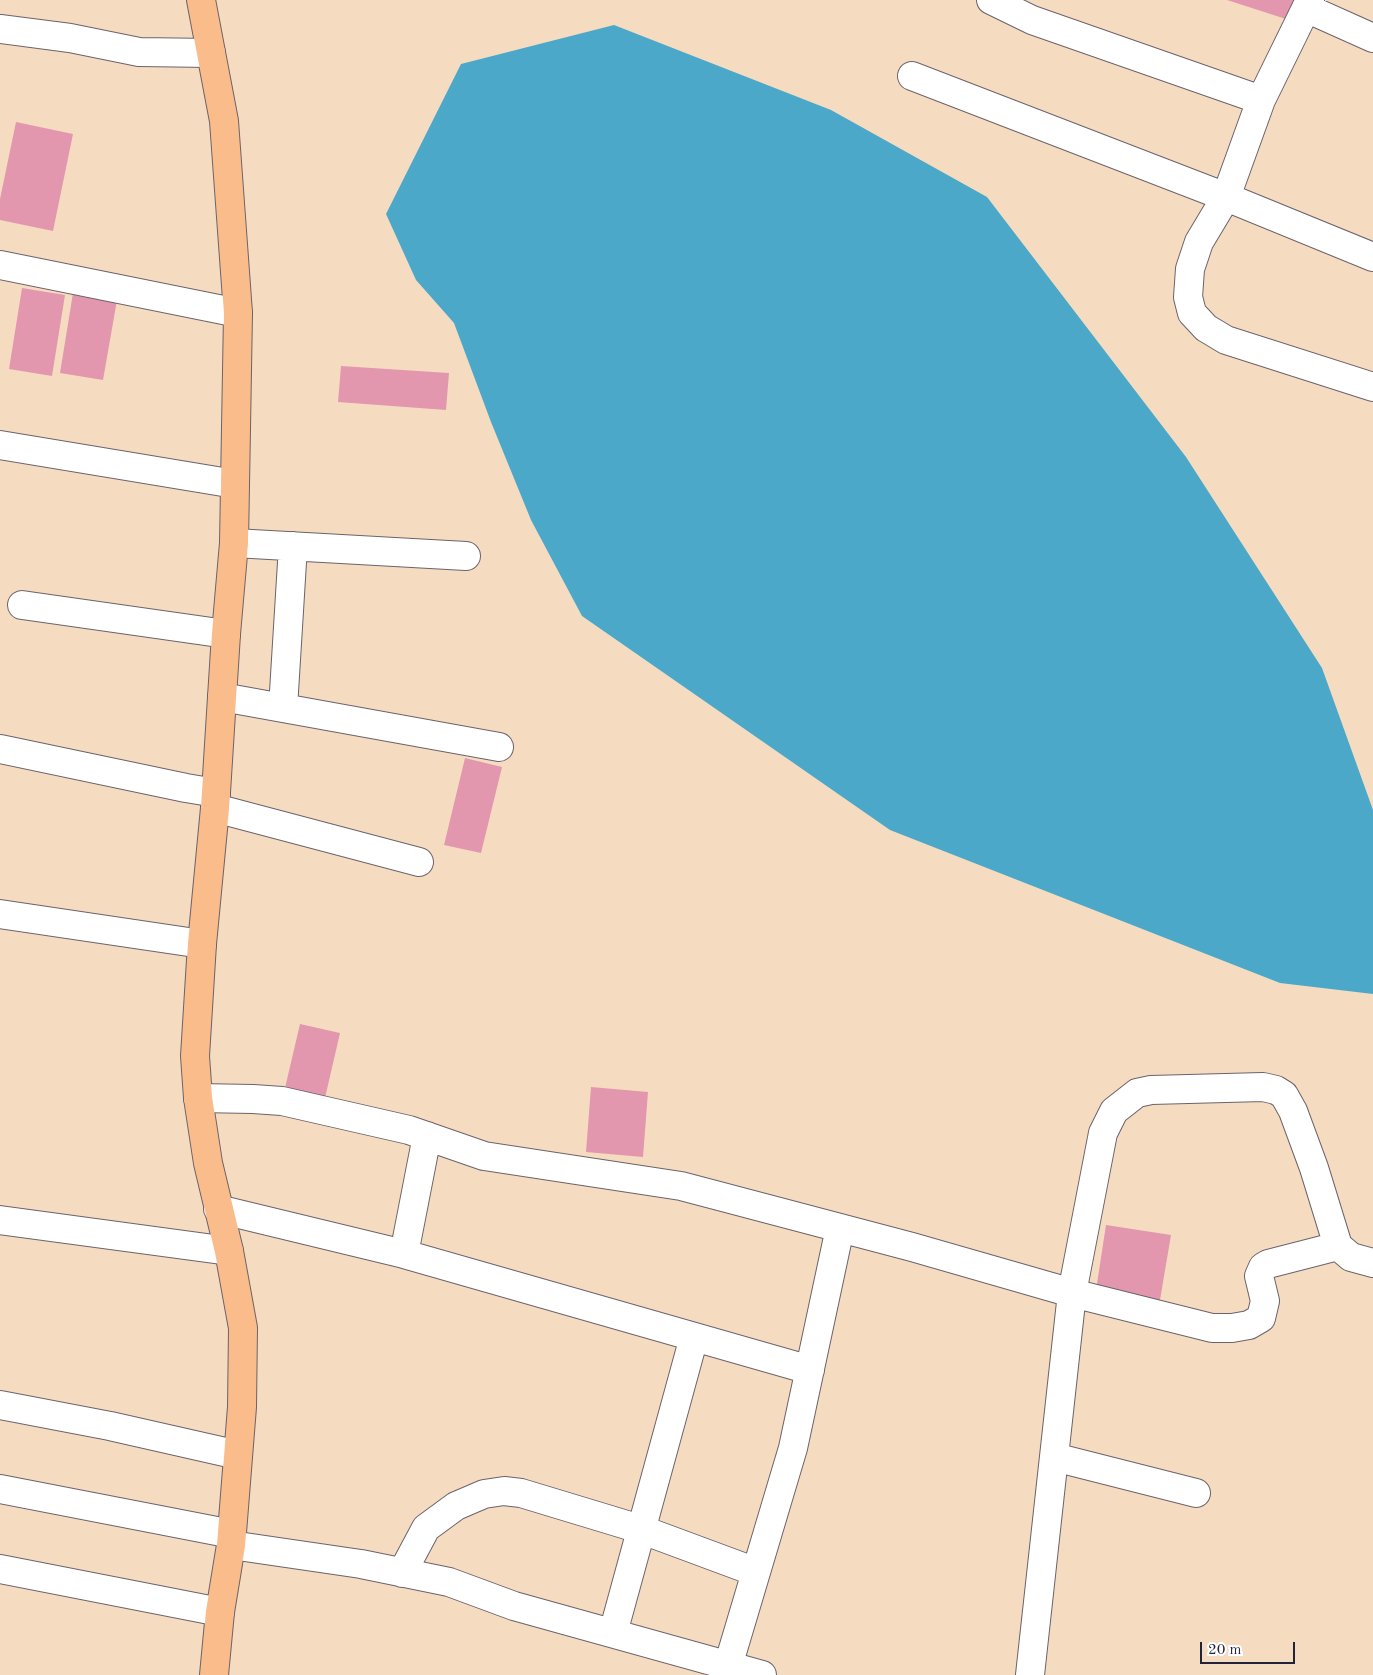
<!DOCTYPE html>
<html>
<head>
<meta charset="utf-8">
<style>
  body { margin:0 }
  #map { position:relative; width:1373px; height:1675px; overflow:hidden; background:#f5dcc1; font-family:"Old Standard TT",serif }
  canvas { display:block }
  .scale { position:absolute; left:1200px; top:1642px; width:95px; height:22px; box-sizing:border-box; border:2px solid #22223b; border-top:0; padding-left:6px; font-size:15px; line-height:18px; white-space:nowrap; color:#22223b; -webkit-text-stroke:4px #fff; paint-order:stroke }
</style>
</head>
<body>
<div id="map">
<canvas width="1373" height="1675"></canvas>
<div class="scale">20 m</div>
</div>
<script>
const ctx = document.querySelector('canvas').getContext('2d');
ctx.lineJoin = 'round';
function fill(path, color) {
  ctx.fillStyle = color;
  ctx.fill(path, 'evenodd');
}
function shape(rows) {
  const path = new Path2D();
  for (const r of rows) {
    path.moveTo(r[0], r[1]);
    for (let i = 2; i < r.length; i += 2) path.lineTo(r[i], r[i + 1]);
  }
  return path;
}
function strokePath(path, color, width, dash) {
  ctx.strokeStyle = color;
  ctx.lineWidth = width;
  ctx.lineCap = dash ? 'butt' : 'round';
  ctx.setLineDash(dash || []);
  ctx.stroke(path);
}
fill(shape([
  [614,25,831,110,987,197,1186,457,1322,668,1373,810,1373,994,1280,983,890,830,582,616,531,520,491,422,454,323,416,280,386,214,461,64]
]), '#4ba8c9');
fill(shape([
  [1227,0,1295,0,1289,20],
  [16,122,73,134,53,231,0,220,0,199],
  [22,288,65,295,52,376,9,369],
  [73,293,117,300,103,380,60,373],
  [341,366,449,373,446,410,338,402],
  [465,758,502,767,481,853,444,845],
  [300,1024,340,1033,325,1098,285,1088],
  [591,1087,648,1092,643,1157,586,1152],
  [1106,1225,1171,1235,1160,1300,1096,1290]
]), '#e297ae');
const minor = shape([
  [991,0,1032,20,1261,100],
  [1310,0,1261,100,1226,197,1199,242,1190,269,1188,297,1192,313,1206,328,1226,340,1373,387],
  [1306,8,1373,38],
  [0,29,70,38,139,52,211,53],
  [912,76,1226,197,1373,257],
  [0,265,238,313],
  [0,445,235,484],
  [234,543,466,556],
  [22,605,226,634],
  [222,697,499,747],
  [283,708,293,546],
  [0,749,186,788,216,793],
  [215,808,419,862],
  [0,914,202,944],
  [198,1098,253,1099,282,1101,409,1130,484,1156,681,1186,912,1247,1072,1293,1212,1328,1232,1328,1249,1325,1261,1318,1265,1301,1259,1276,1263,1267,1268,1264,1338,1246],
  [218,1209,404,1254,810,1370],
  [0,1220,229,1251],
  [404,1254,427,1136],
  [0,1405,110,1426,238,1455],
  [1054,1457,1196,1493],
  [0,1489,232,1534],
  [231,1545,361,1564,449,1582,514,1606,762,1675],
  [0,1569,220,1612],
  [402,1573,426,1528,456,1506,484,1494,504,1491,521,1493,640,1529,756,1572],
  [613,1633,694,1337],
  [728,1666,793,1448,840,1228],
  [1030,1675,1072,1293,1103,1133,1114,1111,1137,1093,1151,1090,1263,1087,1276,1090,1284,1095,1293,1111,1314,1168,1338,1246,1351,1257,1373,1263]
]);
const major = shape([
  [201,0,224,121,238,313,234,543,226,634,215,808,202,944,195,1056,198,1098,208,1163,229,1251,243,1328,242,1407,231,1545,220,1612,214,1675]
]);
strokePath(minor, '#6c636a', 30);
strokePath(major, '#6c636a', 30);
strokePath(minor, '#fff', 28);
strokePath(major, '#fabc8b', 28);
</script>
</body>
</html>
